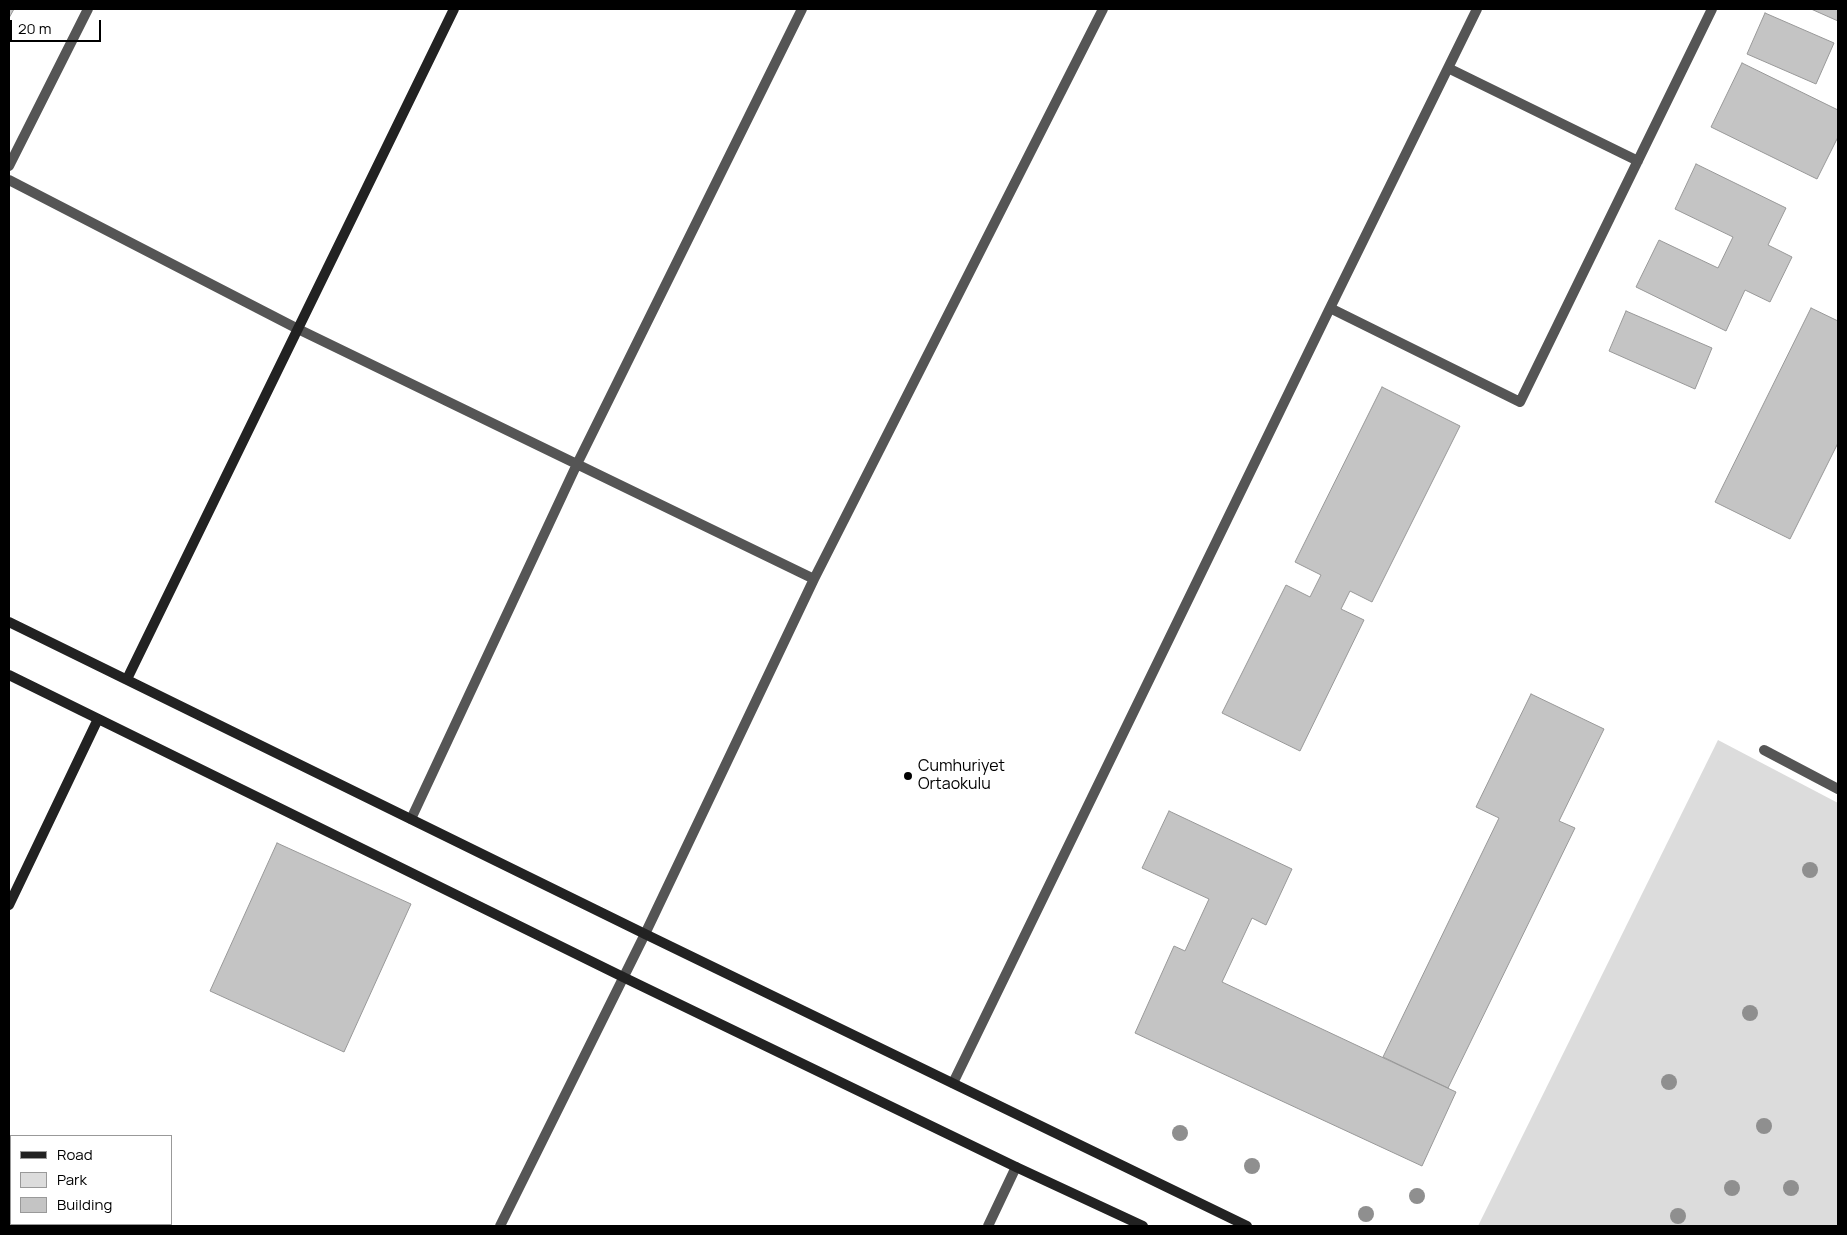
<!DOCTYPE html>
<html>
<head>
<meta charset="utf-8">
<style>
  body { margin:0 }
  #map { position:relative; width:1847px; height:1235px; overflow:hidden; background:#fff; font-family:Manrope,sans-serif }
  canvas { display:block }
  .frame { position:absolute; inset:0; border:10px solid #000; pointer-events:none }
  .legend { position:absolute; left:10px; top:1135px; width:162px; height:90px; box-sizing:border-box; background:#fff; border:1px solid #999; margin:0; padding:6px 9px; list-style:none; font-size:15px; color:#000 }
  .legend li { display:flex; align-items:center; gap:10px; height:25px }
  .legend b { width:25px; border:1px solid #999 }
  .scale { position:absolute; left:10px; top:20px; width:91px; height:22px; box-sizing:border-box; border:2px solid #000; border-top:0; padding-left:6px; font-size:15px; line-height:18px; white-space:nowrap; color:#000; -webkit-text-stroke:4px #fff; paint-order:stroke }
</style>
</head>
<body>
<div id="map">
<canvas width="1847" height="1235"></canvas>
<div class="frame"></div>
<ul class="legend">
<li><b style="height:6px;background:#222"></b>Road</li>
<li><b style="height:14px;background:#dcdcdc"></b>Park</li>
<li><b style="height:14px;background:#c4c4c4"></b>Building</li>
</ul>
<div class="scale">20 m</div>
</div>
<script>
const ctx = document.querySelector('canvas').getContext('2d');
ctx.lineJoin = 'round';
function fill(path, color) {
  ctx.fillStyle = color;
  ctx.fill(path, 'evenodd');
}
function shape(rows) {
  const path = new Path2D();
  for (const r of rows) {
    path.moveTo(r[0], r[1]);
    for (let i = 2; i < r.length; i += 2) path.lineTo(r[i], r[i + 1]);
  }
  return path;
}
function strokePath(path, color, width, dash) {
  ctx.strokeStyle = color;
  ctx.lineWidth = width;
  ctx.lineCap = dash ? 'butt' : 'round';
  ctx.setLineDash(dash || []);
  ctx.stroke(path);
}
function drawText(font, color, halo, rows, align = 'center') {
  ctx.font = font + ' Manrope,sans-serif';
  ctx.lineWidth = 4;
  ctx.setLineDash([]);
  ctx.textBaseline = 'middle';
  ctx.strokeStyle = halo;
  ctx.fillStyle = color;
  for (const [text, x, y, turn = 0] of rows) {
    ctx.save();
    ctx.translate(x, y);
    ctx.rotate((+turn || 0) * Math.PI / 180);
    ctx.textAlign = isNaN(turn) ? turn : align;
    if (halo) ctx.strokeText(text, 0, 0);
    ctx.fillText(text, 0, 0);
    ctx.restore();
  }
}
fill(shape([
  [1718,740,1838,803,1838,1226,1478,1226]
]), '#dcdcdc');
const building = shape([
  [9,9,14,9,9,18,9,9],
  [1811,9,1838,9,1838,21,1811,9],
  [1765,13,1834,43,1816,84,1747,54,1765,13],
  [1742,63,1838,110,1838,137,1817,179,1711,127,1742,63],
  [1696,164,1786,208,1768,245,1792,257,1770,302,1745,290,1726,331,1636,287,1659,240,1718,268,1733,237,1675,209,1696,164],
  [1811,308,1838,321,1838,443,1790,539,1715,502,1811,308],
  [1626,311,1712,348,1695,389,1609,351,1626,311],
  [1382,387,1460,426,1372,602,1350,591,1341,609,1364,620,1300,751,1222,713,1286,585,1310,597,1321,575,1295,562,1382,387],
  [1531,694,1604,729,1559,821,1575,828,1448,1088,1383,1057,1499,818,1476,807,1531,694],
  [1169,811,1292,869,1266,925,1252,918,1222,982,1456,1092,1422,1166,1135,1033,1174,946,1185,951,1209,899,1142,868,1169,811],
  [277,843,411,904,344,1052,210,991,277,843]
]);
fill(building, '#c4c4c4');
strokePath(building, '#999', 1);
strokePath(shape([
  [1764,750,1838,789]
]), '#555', 10);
strokePath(shape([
  [1448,68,1638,161],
  [9,166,88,9],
  [9,180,298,329,814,579],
  [1330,308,1520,402,1712,9],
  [411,819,577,464,802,9],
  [953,1083,1330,308,1477,9],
  [9,1155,11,1156],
  [150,1224,155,1226],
  [500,1226,645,934,814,579,1103,9],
  [988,1226,1016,1167]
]), '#555', 10);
strokePath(shape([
  [9,622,645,934,1247,1226],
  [9,675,623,977,1016,1167,1143,1226],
  [127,679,454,9],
  [9,905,98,719]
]), '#222', 10);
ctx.fillStyle = '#8f8f8f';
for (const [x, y] of [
  [1810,870],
  [1750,1013],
  [1669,1082],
  [1764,1126],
  [1180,1133],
  [1252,1166],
  [1732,1188],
  [1791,1188],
  [1417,1196],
  [1366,1214],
  [1678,1216]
]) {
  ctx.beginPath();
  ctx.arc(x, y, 8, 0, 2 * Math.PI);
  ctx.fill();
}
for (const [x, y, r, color] of [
  [908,776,5,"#000"]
]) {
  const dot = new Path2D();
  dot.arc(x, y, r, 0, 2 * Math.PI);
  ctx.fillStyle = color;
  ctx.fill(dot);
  strokePath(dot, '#fff', 2);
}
drawText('16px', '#000', '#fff', [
  ["Cumhuriyet",918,767],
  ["Ortaokulu",918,785]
], 'left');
</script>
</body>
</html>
